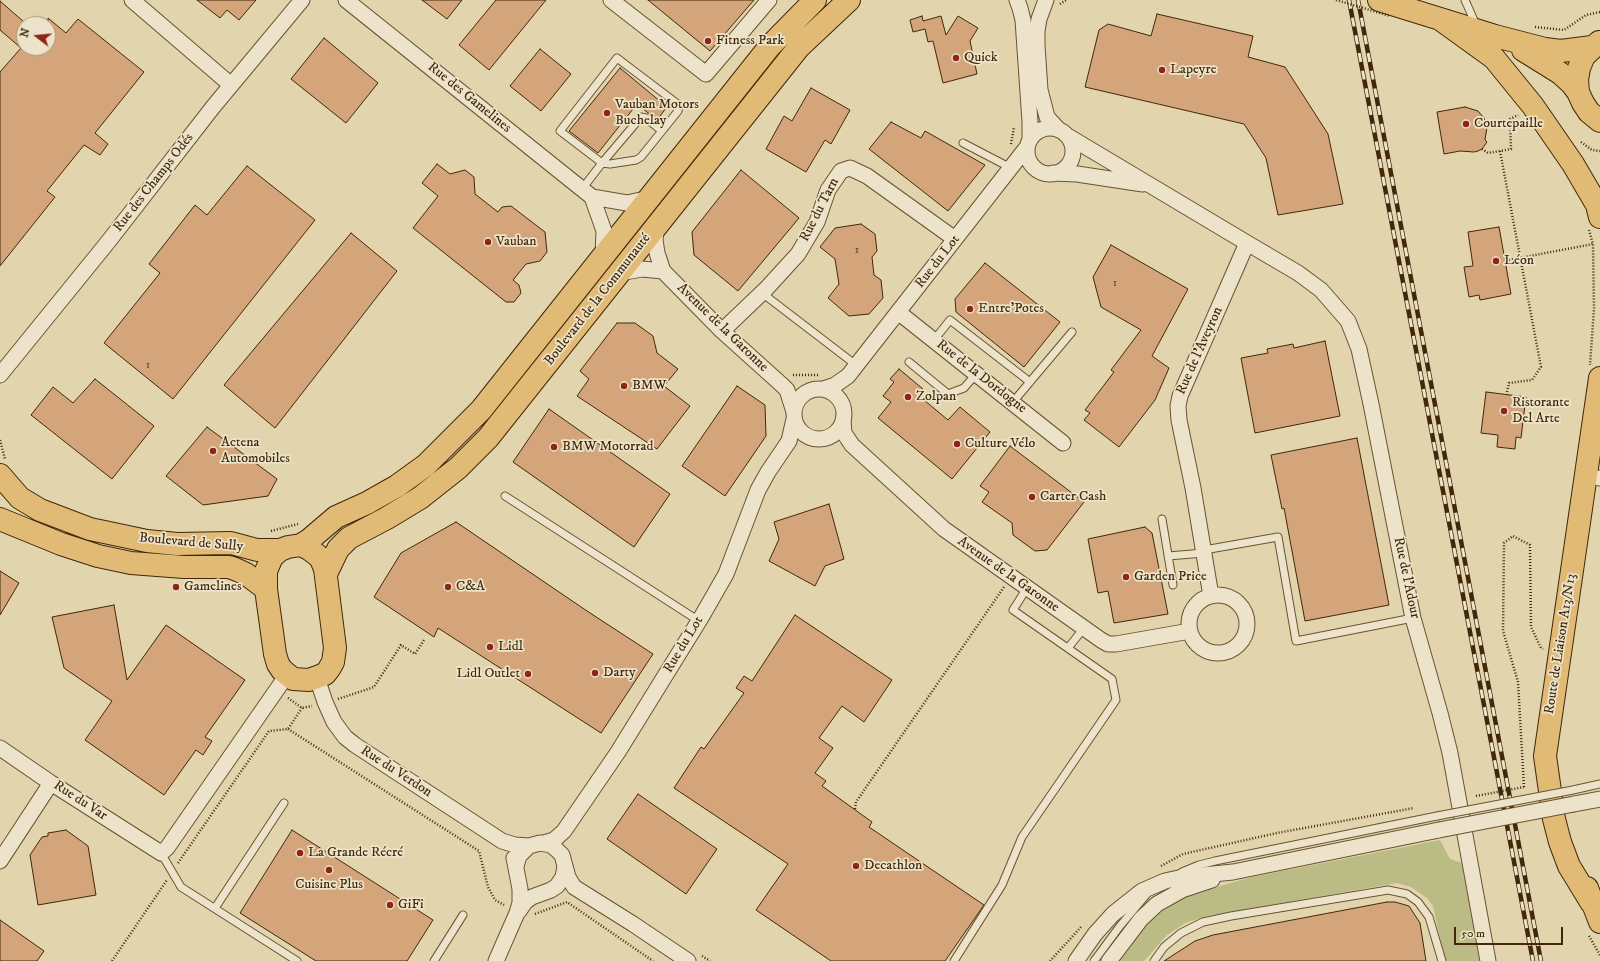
<!DOCTYPE html>
<html>
<head>
<meta charset="utf-8">
<style>
  body { margin:0 }
  #map { position:relative; width:1600px; height:961px; overflow:hidden; background:#e2d4ad; font-family:"IM FELL DW Pica",serif }
  canvas { display:block }
  .north { position:absolute; left:16px; top:16px; width:40px; height:40px; box-sizing:border-box; background:#ece3ca; border:1px solid #a8987d; border-radius:50%; rotate:286deg; font-size:11px; font-weight:700; line-height:16px; text-align:center; color:#412809 }
  .north::after { content:''; display:block; margin:auto; width:14px; height:18px; background:#8f2418; clip-path:polygon(50% 0,100% 100%,50% 72%,0 100%) }
  .scale { position:absolute; left:1454px; top:927px; width:109px; height:18px; box-sizing:border-box; border:2px solid #412809; border-top:0; padding-left:5px; font-size:12px; line-height:14px; white-space:nowrap; color:#412809; -webkit-text-stroke:3px #ece3ca; paint-order:stroke }
</style>
</head>
<body>
<div id="map">
<canvas width="1600" height="961"></canvas>
<div class="north">N</div>
<div class="scale">50 m</div>
</div>
<script>
const ctx = document.querySelector('canvas').getContext('2d');
ctx.lineJoin = 'round';
function fill(path, color) {
  ctx.fillStyle = color;
  ctx.fill(path, 'evenodd');
}
function shape(rows) {
  const path = new Path2D();
  for (const r of rows) {
    if (r.length === 3) {
      path.moveTo(r[0] + r[2], r[1]);
      path.arc(r[0], r[1], r[2], 0, 2 * Math.PI);
      continue;
    }
    path.moveTo(r[0], r[1]);
    for (let i = 2; i < r.length; i += 2) path.lineTo(r[i], r[i + 1]);
  }
  return path;
}
function strokePath(path, color, width, dash) {
  ctx.strokeStyle = color;
  ctx.lineWidth = width;
  ctx.lineCap = dash ? 'butt' : 'round';
  ctx.setLineDash(dash || []);
  ctx.stroke(path);
}
function drawText(font, color, halo, rows, align = 'center') {
  ctx.font = font + ' "IM FELL DW Pica",serif';
  ctx.lineWidth = 3.5;
  ctx.setLineDash([]);
  ctx.textBaseline = 'middle';
  ctx.strokeStyle = halo;
  ctx.fillStyle = color;
  for (const [text, x, y, turn = 0] of rows) {
    ctx.save();
    ctx.translate(x, y);
    ctx.rotate((+turn || 0) * Math.PI / 180);
    ctx.textAlign = isNaN(turn) ? turn : align;
    if (halo) ctx.strokeText(text, 0, 0);
    ctx.fillText(text, 0, 0);
    ctx.restore();
  }
}
fill(shape([
  [1440,840,1450,859,1462,863,1480,961,1445,961,1433,906,1427,898,1411,887,1397,883,1207,916,1185,923,1167,935,1144,961,1114,961,1158,910,1178,898,1252,877]
]), '#babb85');
const building = shape([
  [197,0,256,0,239,20,227,10,220,18,197,0],
  [422,0,462,0,447,19,422,0],
  [496,0,546,0,489,70,459,45,496,0],
  [648,0,754,0,710,51,648,0],
  [0,1,24,22,24,48,48,48,48,18,66,33,78,19,144,72,95,133,108,144,100,155,84,145,47,191,55,197,0,266,0,72,21,48,0,30,0,1],
  [1157,14,1253,36,1248,57,1285,67,1328,134,1343,204,1278,215,1266,158,1244,124,1085,87,1099,30,1108,24,1151,36,1157,14],
  [922,16,923,21,941,16,946,35,958,16,978,28,970,41,977,74,943,83,933,41,928,42,925,29,913,32,910,20,922,16],
  [324,38,378,83,346,123,291,79,324,38],
  [540,49,571,74,541,111,510,86,540,49],
  [620,68,667,107,657,120,637,104,598,153,569,131,620,68],
  [811,88,850,110,831,144,825,140,806,172,766,149,784,116,792,121,811,88],
  [1465,107,1478,111,1484,118,1487,127,1485,140,1487,142,1482,149,1478,151,1474,152,1460,151,1444,154,1437,112,1465,107],
  [891,122,921,138,925,131,985,165,948,211,869,149,891,122],
  [437,164,450,174,465,170,474,177,475,194,498,212,502,207,511,206,545,232,547,252,540,261,526,264,513,280,519,285,521,293,514,302,506,302,413,228,438,196,422,183,437,164],
  [247,166,315,220,173,399,104,343,160,273,149,264,195,205,207,215,247,166],
  [741,170,799,218,738,291,694,255,692,232,741,170],
  [861,224,875,234,877,251,872,257,874,275,881,280,883,298,869,314,849,316,828,298,839,284,835,259,820,247,835,228,861,224],
  [1499,227,1511,294,1480,300,1479,295,1469,297,1464,267,1473,266,1468,232,1499,227],
  [351,233,397,271,275,428,224,385,351,233],
  [1111,245,1188,289,1152,356,1169,368,1155,400,1119,447,1084,420,1090,413,1085,410,1114,372,1111,370,1141,330,1101,307,1093,277,1111,245],
  [985,263,1060,322,1024,367,956,312,955,299,985,263],
  [617,323,635,323,653,336,657,353,678,369,664,386,690,406,657,449,577,396,589,379,580,371,617,323],
  [1325,341,1340,416,1255,433,1241,358,1268,353,1267,349,1293,344,1294,348,1325,341],
  [899,369,923,389,918,395,948,420,960,407,990,432,952,479,878,418,891,402,883,396,894,382,890,379,899,369],
  [95,379,154,426,112,479,31,415,53,387,73,403,95,379],
  [737,386,765,405,766,436,725,496,682,466,737,386],
  [1486,392,1526,397,1521,438,1516,437,1515,449,1497,447,1498,435,1481,433,1486,392],
  [549,409,670,494,634,547,513,462,549,409],
  [207,427,277,479,268,496,203,505,166,476,207,427],
  [1357,438,1389,605,1305,621,1284,508,1282,509,1271,455,1357,438],
  [1010,446,1084,502,1047,550,1035,551,1013,535,1012,523,982,502,989,492,980,486,1010,446],
  [829,504,844,559,825,566,815,586,769,561,779,539,774,522,829,504],
  [456,522,587,611,653,654,601,733,438,628,434,637,374,597,401,553,456,522],
  [1145,527,1152,533,1168,614,1114,623,1108,591,1098,593,1088,539,1145,527],
  [0,571,19,583,0,615,0,571],
  [114,605,127,680,166,625,245,680,205,737,212,741,203,755,196,750,164,795,85,740,112,701,64,668,52,617,114,605],
  [795,615,892,680,864,722,842,706,819,738,833,748,815,773,826,781,822,786,872,822,869,827,984,905,945,961,831,961,756,910,788,864,674,788,701,747,704,749,744,693,736,688,744,676,752,681,795,615],
  [638,794,717,849,686,894,607,839,638,794],
  [66,830,88,846,96,895,38,905,30,855,42,837,48,836,48,833,66,830],
  [292,830,433,920,407,961,316,961,240,913,292,830],
  [1387,902,1395,902,1409,906,1420,923,1426,961,1164,961,1195,941,1213,935,1387,902],
  [0,920,44,951,37,961,0,961,0,920]
]);
fill(building, '#d4a47b');
strokePath(building, '#412809', 1);
const service = shape([
  [1465,0,1476,25],
  [963,143,1011,168],
  [602,163,641,117,646,118,662,131],
  [582,189,602,163,560,131,617,58,679,105,678,111,641,157,636,160,610,164,602,163],
  [762,293,856,365],
  [934,340,950,320,1030,382],
  [909,362,948,394,964,388,976,374],
  [1013,402,1072,332],
  [505,496,699,621],
  [1162,519,1173,585],
  [1204,550,1278,537,1296,641,1413,618],
  [1168,556,1204,553],
  [1068,648,1084,628],
  [1573,790,1600,784],
  [161,853,181,887,297,961],
  [1182,872,1199,865,1215,861,1437,816],
  [215,908,284,803],
  [434,961,463,915],
  [954,961,1002,885,1022,837,1116,700,1112,679,1013,610,1027,588],
  [1094,961,1120,926,1146,895],
  [1154,961,1164,947,1181,933,1203,922,1231,916,1388,890,1407,894,1418,902,1429,917,1442,961]
]);
const minor = shape([
  [132,0,231,85],
  [346,0,592,197],
  [611,0,706,74,769,0],
  [1017,0,1020,8,1023,20,1030,122,1030,139],
  [1046,0,1039,19,1037,31,1037,45,1040,90,1047,117,1059,130],
  [1050,151,23],
  [1066,135,1247,243,1180,396,1178,406,1179,420,1193,488,1211,596],
  [1053,173,1077,174,1143,184],
  [657,225,655,240,657,253,663,271,722,331,782,385,787,390,794,412],
  [1247,243,1298,273,1321,290,1348,321,1359,349,1371,404,1413,618,1440,713,1450,753,1488,961],
  [603,256,604,231,592,197,627,203,650,198],
  [617,275,625,272,642,269,663,271],
  [898,312,1063,443],
  [722,331,766,289,798,254,817,222,828,190,841,171,850,168,867,176,955,239],
  [0,375,108,242,213,107,302,0],
  [819,414,25],
  [823,389,835,385,848,376,1027,147],
  [843,420,844,433,852,445,944,529,1101,640,1108,644,1116,644,1190,631],
  [1599,478,1600,478],
  [1218,624,29],
  [317,678,325,702,334,722,345,737,355,745,502,841,515,845,529,846],
  [0,748,51,783,161,853,167,848,287,675],
  [1574,804,1600,799],
  [544,843,554,840,564,831,618,752,702,616,726,574,758,490,768,472,789,441,794,419],
  [0,861,51,783],
  [516,866,519,856,529,846,540,843,551,845,557,850,562,855,568,877,574,887,633,924,688,961],
  [519,911,525,902,532,897,551,890,557,886,563,877,565,866],
  [496,961,517,913,520,903,520,889,514,858],
  [1076,961,1095,934,1113,914,1142,891,1165,881,1183,877,1233,872,1439,830],
  [1109,961,1141,919,1157,904,1182,890,1212,880]
]);
const primary = shape([
  [1379,0,1495,36,1545,49,1561,51,1592,47],
  [1440,19,1494,58,1533,106,1573,164,1597,205,1600,217],
  [1599,42,1584,56,1579,68,1577,80,1578,92,1583,103,1589,112,1600,121],
  [1523,50,1560,73,1572,84,1578,92],
  [0,475,20,498,40,510,90,529,147,541,177,544,231,543,257,550,280,550],
  [0,519,61,544,98,556,131,563,184,567,229,567,235,569,246,574,266,589],
  [301,545,309,540,336,517,367,503,397,486,426,465,481,410,770,46,815,0],
  [301,545,309,549,317,555,321,559,325,569,335,648,333,662,329,669,325,674,309,680,293,679,282,670,278,664,275,654,266,589,266,571,272,557,280,550,288,547,301,545],
  [326,574,338,549,349,538,387,518,420,498,458,468,488,438,799,47,849,0],
  [1587,888,1600,922],
  [1591,902,1569,866,1560,842,1554,819,1545,756,1600,378]
]);
strokePath(service, '#695332', 9);
strokePath(minor, '#695332', 17);
strokePath(primary, '#412809', 24);
strokePath(shape([
  [1060,4,1066,0],
  [1535,27,1564,30,1586,15,1600,12],
  [1581,142,1592,150,1600,151],
  [1011,144,1014,127],
  [1482,149,1488,153,1500,151],
  [1589,230,1593,244,1594,308,1590,365],
  [1509,260,1593,244],
  [793,375,818,375],
  [1507,392,1509,383,1532,380,1541,367,1500,151,1511,149,1510,119,1518,115],
  [0,440,5,459],
  [271,531,298,524],
  [288,698,302,708,312,706],
  [338,699,374,687,401,645,415,654,424,640],
  [288,729,479,851,488,887,495,900,504,905],
  [1524,787,1518,682,1503,631,1504,543,1513,536,1530,545,1531,627,1541,648,1543,649],
  [855,809,856,802,1004,587],
  [178,863,269,731,288,729,302,708],
  [1161,866,1183,854,1277,833,1414,808],
  [535,914,567,902,653,961],
  [1589,936,1600,955],
  [702,956,710,961],
  [112,961,167,880],
  [1050,961,1081,927]
]), '#412809', 2.5, [1, 2]);
strokePath(service, '#ece3ca', 7);
strokePath(minor, '#ece3ca', 15);
strokePath(primary, '#e1ba76', 22);
const rail = shape([
  [1349,0,1533,961],
  [1358,0,1541,961]
]);
strokePath(rail, '#412809', 4.5);
strokePath(rail, '#ece3ca', 3, [9]);
const serviceBridge = shape([
  [1437,816,1573,790]
]);
const minorBridge = shape([
  [1439,830,1574,804]
]);
strokePath(serviceBridge, '#695332', 9, []);
strokePath(minorBridge, '#695332', 17, []);
strokePath(shape([
  [1336,0,1390,16],
  [1476,796,1524,787]
]), '#412809', 2.5, [1, 2]);
strokePath(serviceBridge, '#ece3ca', 7);
strokePath(minorBridge, '#ece3ca', 15);
for (const [x, y, r, color] of [
  [708,41,4,"#8f2418"],
  [956,58,4,"#8f2418"],
  [1162,70,4,"#8f2418"],
  [607,113,4,"#8f2418"],
  [1466,124,4,"#8f2418"],
  [488,242,4,"#8f2418"],
  [1496,261,4,"#8f2418"],
  [970,309,4,"#8f2418"],
  [624,386,4,"#8f2418"],
  [908,397,4,"#8f2418"],
  [1504,411,4,"#8f2418"],
  [957,444,4,"#8f2418"],
  [554,447,4,"#8f2418"],
  [213,451,4,"#8f2418"],
  [1032,497,4,"#8f2418"],
  [1126,577,4,"#8f2418"],
  [176,587,4,"#8f2418"],
  [448,587,4,"#8f2418"],
  [490,647,4,"#8f2418"],
  [595,673,4,"#8f2418"],
  [528,674,4,"#8f2418"],
  [300,853,4,"#8f2418"],
  [856,866,4,"#8f2418"],
  [329,870,4,"#8f2418"],
  [390,905,4,"#8f2418"]
]) {
  const dot = new Path2D();
  dot.arc(x, y, r, 0, 2 * Math.PI);
  ctx.fillStyle = color;
  ctx.fill(dot);
  strokePath(dot, '#ece3ca', 1.5);
}
drawText('12px', '#664726', null, [
  ["1",857,251],
  ["1",1115,284],
  ["1",148,366]
]);
drawText('14px', '#412809', '#ece3ca', [
  ["Fitness Park",716,41],
  ["Quick",964,58],
  ["Lapeyre",1170,70],
  ["Vauban Motors",615,105],
  ["Buchelay",615,121],
  ["Courtepaille",1474,124],
  ["Vauban",496,242],
  ["Léon",1504,261],
  ["Entre'Potes",978,309],
  ["BMW",632,386],
  ["Zolpan",916,397],
  ["Ristorante",1512,403],
  ["Del Arte",1512,419],
  ["Actena",221,443],
  ["Automobiles",221,459],
  ["Culture Vélo",965,444],
  ["BMW Motorrad",562,447],
  ["Carter Cash",1040,497],
  ["Garden Price",1134,577],
  ["Gamelines",184,587],
  ["C&A",456,587],
  ["Lidl",498,647],
  ["Darty",603,673],
  ["Lidl Outlet",520,674,"right"],
  ["La Grande Récré",308,853],
  ["Decathlon",864,866],
  ["Cuisine Plus",329,885,"center"],
  ["GiFi",398,905]
], 'left');
drawText('14px', '#412809', '#ece3ca', [
  ["Rue des Gamelines",469,98,39],
  ["Rue des Champs Odés",154,183,-52],
  ["Rue du Tarn",820,210,-63],
  ["Rue du Lot",938,262,-52],
  ["Boulevard de la Communauté",598,300,-52],
  ["Avenue de la Garonne",722,328,44],
  ["Rue de l'Aveyron",1200,351,-66],
  ["Rue de la Dordogne",981,377,38],
  ["Boulevard de Sully",191,543,5],
  ["Avenue de la Garonne",1008,575,35],
  ["Rue de l'Adour",1406,578,78],
  ["Route de Liaison A13/N13",1561,644,-81],
  ["Rue du Lot",684,645,-59],
  ["Rue du Verdon",396,772,33],
  ["Rue du Var",80,801,33]
]);
</script>
</body>
</html>
